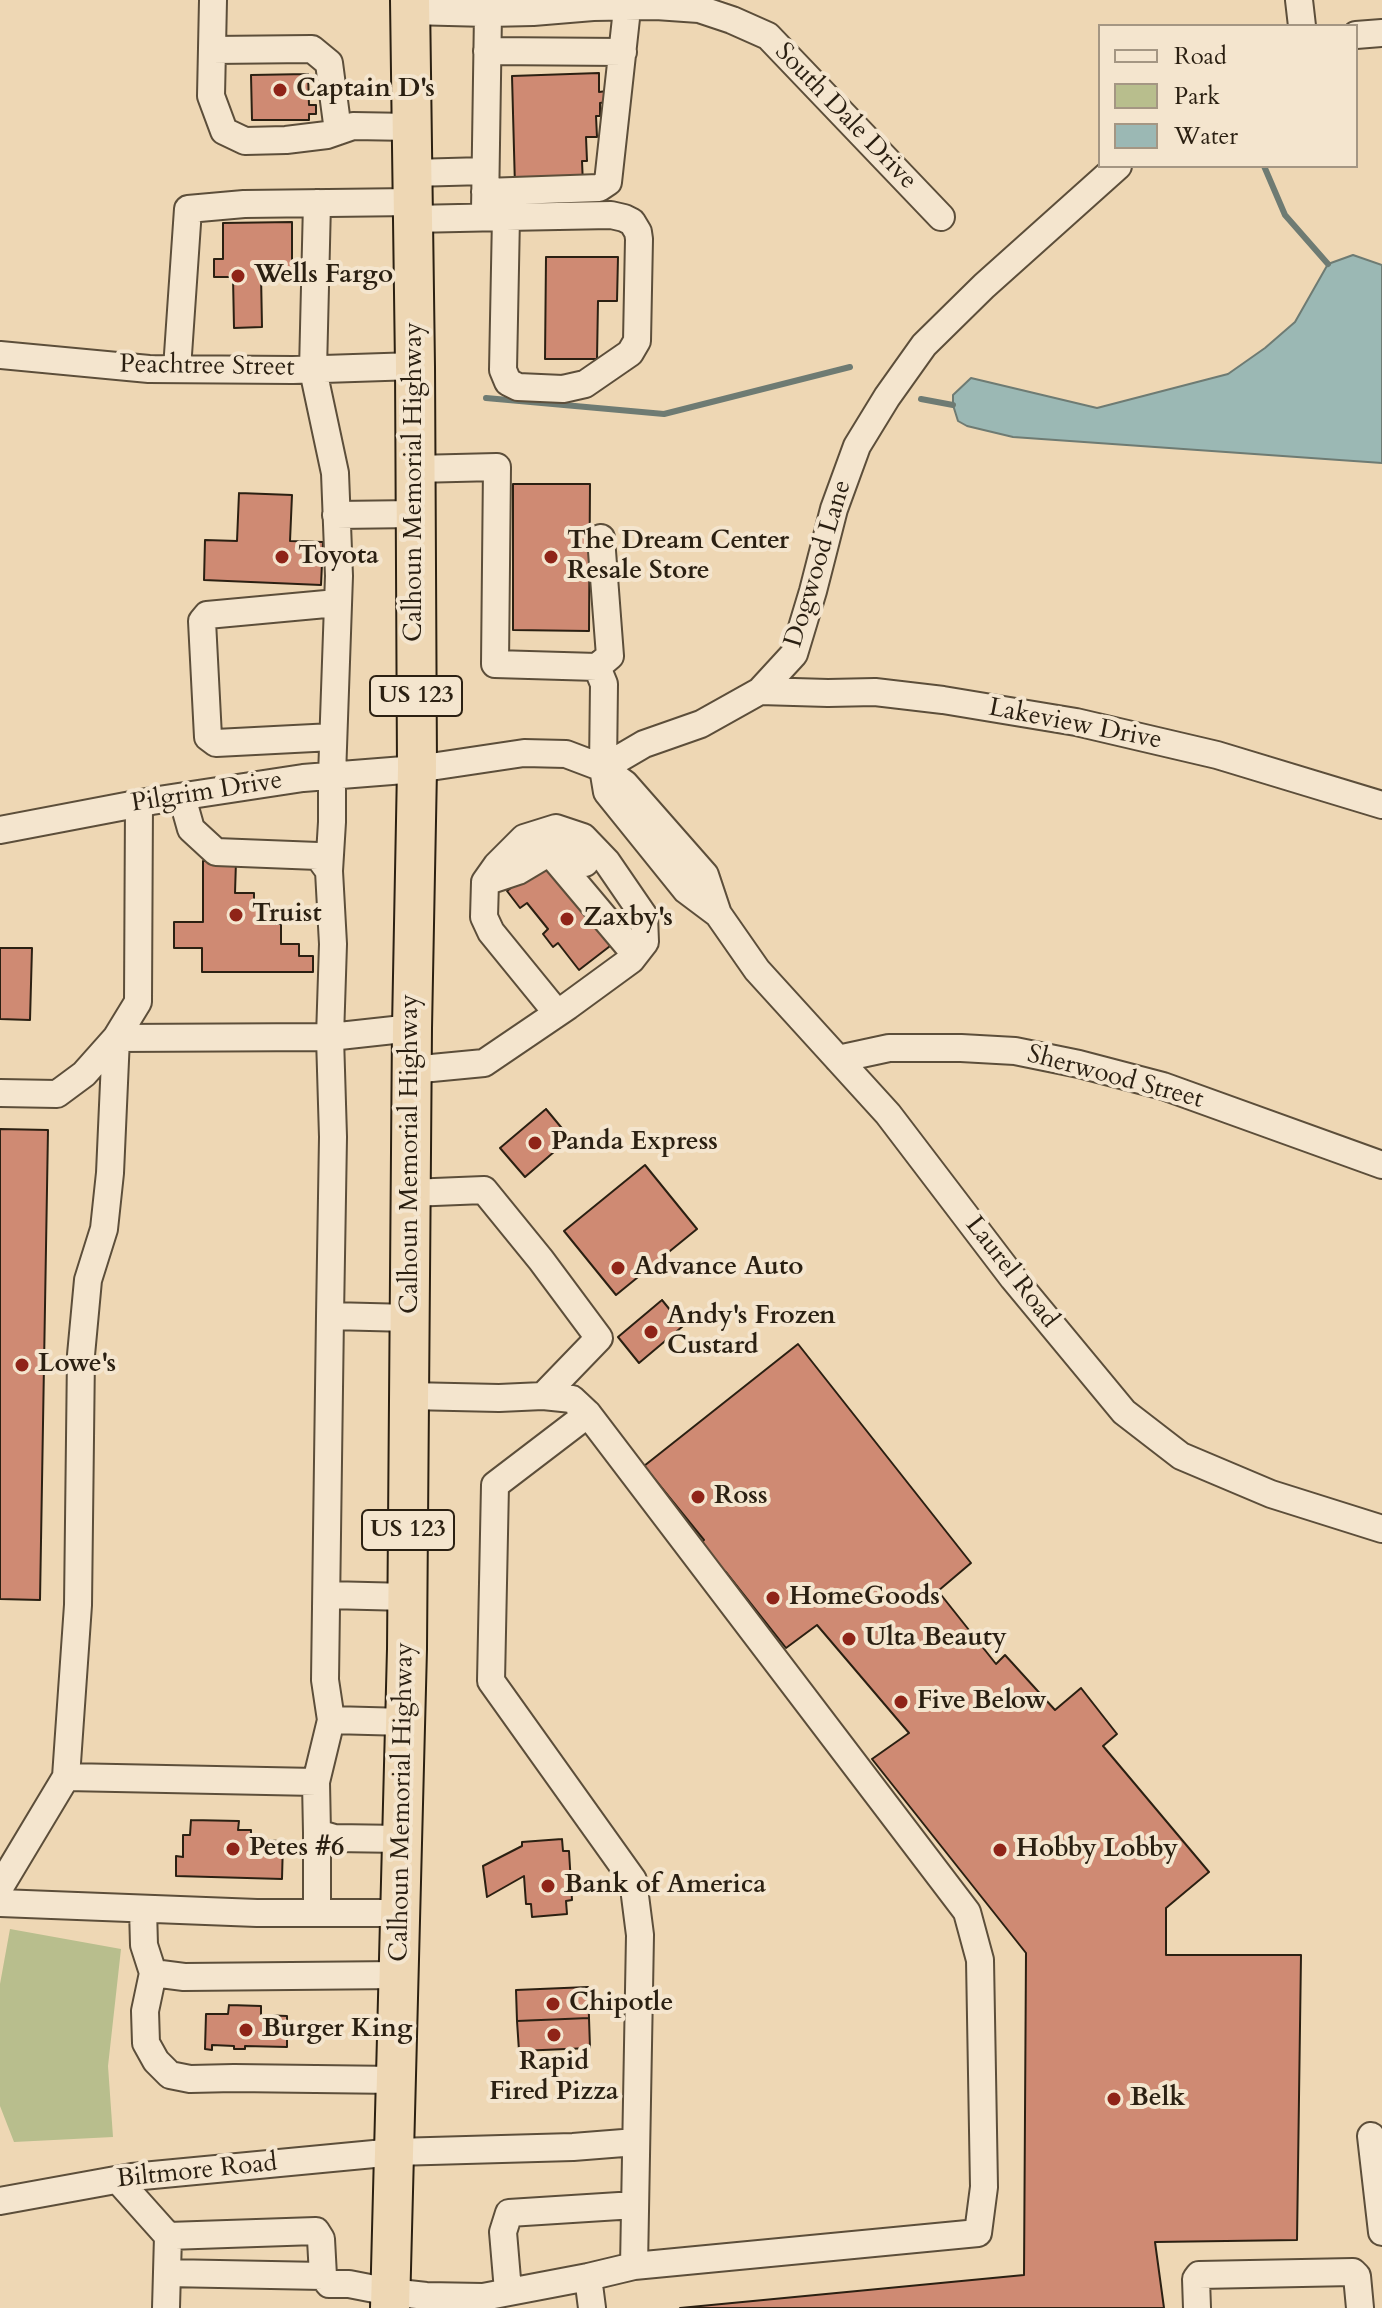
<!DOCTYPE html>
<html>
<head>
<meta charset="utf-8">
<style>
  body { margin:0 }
  #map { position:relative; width:1382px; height:2308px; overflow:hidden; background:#eed7b4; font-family:Cardo,serif }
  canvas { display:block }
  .legend { position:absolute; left:1098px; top:24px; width:260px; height:144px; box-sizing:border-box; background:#f4e5ce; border:2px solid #a49683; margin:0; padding:10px 14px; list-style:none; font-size:24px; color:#2b2012 }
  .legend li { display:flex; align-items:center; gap:16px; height:40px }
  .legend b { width:40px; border:2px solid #a49683 }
</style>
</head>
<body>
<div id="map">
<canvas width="1382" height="2308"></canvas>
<ul class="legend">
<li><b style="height:10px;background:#f4e5ce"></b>Road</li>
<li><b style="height:22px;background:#b8be8d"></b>Park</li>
<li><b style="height:22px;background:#9bb8b4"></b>Water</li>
</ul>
</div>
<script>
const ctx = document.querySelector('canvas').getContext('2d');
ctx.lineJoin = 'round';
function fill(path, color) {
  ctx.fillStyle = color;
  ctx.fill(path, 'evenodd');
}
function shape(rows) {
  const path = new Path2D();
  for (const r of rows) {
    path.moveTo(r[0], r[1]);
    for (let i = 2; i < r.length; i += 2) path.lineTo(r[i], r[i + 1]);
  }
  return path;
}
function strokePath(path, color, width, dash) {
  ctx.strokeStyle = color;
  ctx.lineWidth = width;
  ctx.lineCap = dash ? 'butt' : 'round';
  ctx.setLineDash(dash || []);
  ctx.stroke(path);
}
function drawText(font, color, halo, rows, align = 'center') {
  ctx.font = font + ' Cardo,serif';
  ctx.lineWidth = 8;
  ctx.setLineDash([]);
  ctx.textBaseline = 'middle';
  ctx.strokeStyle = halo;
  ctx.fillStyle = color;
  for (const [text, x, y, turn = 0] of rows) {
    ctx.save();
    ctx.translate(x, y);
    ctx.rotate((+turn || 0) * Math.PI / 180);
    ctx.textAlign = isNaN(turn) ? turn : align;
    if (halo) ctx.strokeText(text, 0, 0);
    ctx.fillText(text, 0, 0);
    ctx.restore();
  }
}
fill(shape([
  [10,1929,121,1949,108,2066,113,2137,14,2142,0,2106,0,1984]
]), '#b8be8d');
const water = shape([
  [1353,255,1382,265,1382,463,1013,437,967,426,958,421,953,405,953,395,971,378,1097,408,1228,374,1265,348,1295,322,1328,264,1353,255]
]);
fill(water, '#9bb8b4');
strokePath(water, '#6e7b73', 2);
strokePath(shape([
  [1264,166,1285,215,1328,264],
  [486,398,664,414,850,367],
  [921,399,953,405]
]), '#6e7b73', 6);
const building = shape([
  [599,73,599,92,607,91,607,102,600,103,600,116,596,116,597,137,586,137,587,161,582,161,583,185,515,187,512,76,599,73],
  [308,74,309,105,316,105,316,114,309,114,309,120,252,120,251,75,308,74],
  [292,222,292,273,261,274,262,327,234,328,233,277,214,277,214,259,223,259,223,223,292,222],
  [546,257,618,257,617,301,598,301,597,359,545,359,546,257],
  [513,484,590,484,589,631,513,630,513,484],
  [239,493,292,495,290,541,323,542,321,585,204,580,205,540,237,541,239,493],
  [553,860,614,943,579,970,558,943,553,947,543,934,548,929,527,903,520,908,507,891,521,880,524,883,553,860],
  [203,861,236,861,235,893,254,893,254,907,270,907,269,924,281,924,281,944,299,944,299,956,313,956,313,972,202,972,202,948,174,948,174,922,203,922,203,861],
  [0,948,32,948,30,1020,0,1019,0,948],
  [546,1109,570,1138,525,1177,500,1148,546,1109],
  [0,1129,48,1130,40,1600,0,1599,0,1129],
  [645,1165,697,1229,616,1295,564,1231,645,1165],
  [662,1300,683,1326,639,1363,618,1337,662,1300],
  [798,1344,971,1563,938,1591,996,1664,1005,1655,1055,1710,1081,1688,1117,1734,1103,1746,1209,1872,1166,1908,1166,1955,1301,1955,1297,2240,1155,2242,1164,2308,680,2308,1024,2275,1026,1953,872,1759,909,1733,817,1625,786,1648,726,1572,719,1578,696,1547,704,1540,644,1466,798,1344],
  [191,1820,239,1821,238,1830,251,1830,251,1840,283,1841,282,1879,176,1876,176,1856,183,1857,183,1835,190,1835,191,1820],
  [562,1839,563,1851,569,1851,572,1900,566,1901,567,1914,532,1917,531,1904,526,1904,524,1876,487,1897,483,1866,522,1846,522,1842,562,1839],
  [588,1987,589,2018,517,2021,516,1990,588,1987],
  [229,2005,261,2006,261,2015,287,2016,287,2047,245,2046,245,2049,234,2049,234,2046,212,2045,212,2050,205,2049,206,2014,228,2014,229,2005],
  [589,2018,590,2048,519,2051,517,2021,589,2018]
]);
fill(building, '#cf8a73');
strokePath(building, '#2b2012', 2);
const minor = shape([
  [213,0,211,96,224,131,245,141,286,140,327,135,353,126,411,127],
  [1299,0,1302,26],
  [410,11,488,13,533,12,593,7,656,6,699,9,732,20,768,36,941,217],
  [1356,35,1382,33],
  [212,50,312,49,329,63,338,131],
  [487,51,623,52],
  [412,173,485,171],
  [485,192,599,188,608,182,628,0],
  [317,203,313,370,335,473,339,576,332,776,332,822,329,871],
  [485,210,488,13],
  [412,219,506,217,611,215,624,218,632,222,638,232,639,239,637,341,630,353,585,384,563,389,518,387,508,382,503,370,506,217],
  [0,355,149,369,293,370,415,366],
  [177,369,188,209,244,204,412,202],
  [415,469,497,467,495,664,597,667,604,684,603,768,607,792,686,890,718,914],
  [336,515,416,514],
  [597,667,610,656,601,538],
  [760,691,828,693,875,692,943,700,1076,722,1217,755,1382,805],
  [333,737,216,743,208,737,202,621,207,615,337,603],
  [603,768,644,744,701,724,760,691,794,654,813,591,834,509,857,446,887,397,924,345,984,286,1118,166],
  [182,797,191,829,216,852,318,856,329,871,333,944,330,1037,412,1028],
  [0,830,152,801,303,778,417,769,524,753,566,754,603,768,625,784,705,875,718,914,757,970,888,1114,1013,1278,1124,1412,1181,1456,1271,1494,1382,1529],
  [550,853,635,954],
  [485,882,518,871,560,846,572,849,585,863],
  [838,1059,889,1048,961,1048,1015,1051,1079,1064,1163,1086,1382,1165],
  [411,1070,484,1063,568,1006,631,960,645,942,644,916,607,862,583,837,556,828,524,838,497,865,485,882,484,917,491,932,557,1013],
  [0,1093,57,1094,84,1074,116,1038,138,1002,139,803],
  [410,1193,484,1190,541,1260,599,1338,543,1396],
  [588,1414,967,1912,980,1960,984,2187,978,2233,634,2266],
  [327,1595,408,1597],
  [331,1720,325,1680,330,1316,410,1318],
  [66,1777,78,1605,81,1355,88,1280,104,1229,110,1173,116,1038,330,1037,333,1137,330,1316],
  [316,1782,317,1833,334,1838,403,1839],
  [317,1833,317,1913],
  [0,1887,66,1777,316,1782,331,1720,406,1722],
  [0,1903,257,1913,401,1913],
  [143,1909,144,1945,153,1973,184,1977,399,1975],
  [153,1973,145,2011,146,2043,156,2061,170,2075,190,2079,234,2078,397,2080],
  [1371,2136,1382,2232],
  [118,2180,168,2236,166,2308],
  [0,2201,132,2177,395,2152,573,2147,636,2142],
  [168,2236,316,2231,321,2239,323,2276,329,2284,349,2284,390,2292,426,2296,483,2297,588,2277,634,2266,640,1935,633,1880,491,1681,495,1485,588,1414,572,1399,543,1396,499,1398,409,1396],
  [167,2273,323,2276],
  [588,2277,592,2308],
  [508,2291,503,2232,509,2213,635,2205],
  [1197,2308,1196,2279,1199,2275,1353,2272,1357,2276,1360,2308]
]);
const highway = shape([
  [390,2308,407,1649,412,1028,417,769,415,366,410,0]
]);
strokePath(minor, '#5c4e3a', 30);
strokePath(highway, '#2b2012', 42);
strokePath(minor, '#f4e5ce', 26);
strokePath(highway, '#eed7b4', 38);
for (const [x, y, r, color] of [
  [280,90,8,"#8f2418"],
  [238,276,8,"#8f2418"],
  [282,557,8,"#8f2418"],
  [551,557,8,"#8f2418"],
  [236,915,8,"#8f2418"],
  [567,919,8,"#8f2418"],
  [535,1143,8,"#8f2418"],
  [618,1268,8,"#8f2418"],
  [651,1332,8,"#8f2418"],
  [22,1365,8,"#8f2418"],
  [698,1497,8,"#8f2418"],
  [773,1598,8,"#8f2418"],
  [849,1639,8,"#8f2418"],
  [901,1702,8,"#8f2418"],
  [233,1849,8,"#8f2418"],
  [1000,1850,8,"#8f2418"],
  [548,1886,8,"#8f2418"],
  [553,2004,8,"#8f2418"],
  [246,2030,8,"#8f2418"],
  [554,2035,8,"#8f2418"],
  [1114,2099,8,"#8f2418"]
]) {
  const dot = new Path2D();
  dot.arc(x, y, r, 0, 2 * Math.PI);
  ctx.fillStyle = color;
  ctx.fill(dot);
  strokePath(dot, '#f4e5ce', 3);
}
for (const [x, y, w] of [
  [416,696,92],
  [408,1530,92]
]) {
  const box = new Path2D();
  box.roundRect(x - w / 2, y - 20, w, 40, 6);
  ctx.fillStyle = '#f4e5ce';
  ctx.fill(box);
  strokePath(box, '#2b2012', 2);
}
drawText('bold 24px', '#2b2012', null, [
  ["US 123",416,696],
  ["US 123",408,1530]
]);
drawText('bold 26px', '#2b2012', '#f4e5ce', [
  ["Captain D's",296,90],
  ["Wells Fargo",254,276],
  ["The Dream Center",567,542],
  ["Resale Store",567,572],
  ["Toyota",298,557],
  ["Truist",252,915],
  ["Zaxby's",583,919],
  ["Panda Express",551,1143],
  ["Advance Auto",634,1268],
  ["Andy's Frozen",667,1317],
  ["Custard",667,1347],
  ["Lowe's",38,1365],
  ["Ross",714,1497],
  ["HomeGoods",789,1598],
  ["Ulta Beauty",865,1639],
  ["Five Below",917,1702],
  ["Petes #6",249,1849],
  ["Hobby Lobby",1016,1850],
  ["Bank of America",564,1886],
  ["Chipotle",569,2004],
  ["Burger King",262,2030],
  ["Rapid",554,2063,"center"],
  ["Fired Pizza",554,2093,"center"],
  ["Belk",1130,2099]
], 'left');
drawText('26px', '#2b2012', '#f4e5ce', [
  ["South Dale Drive",845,117,46],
  ["Peachtree Street",207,367,1],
  ["Calhoun Memorial Highway",415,482,-90],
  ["Dogwood Lane",819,564,-73],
  ["Lakeview Drive",1075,725,11],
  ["Pilgrim Drive",207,793,-9],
  ["Sherwood Street",1115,1078,15],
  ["Calhoun Memorial Highway",411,1154,-90],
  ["Laurel Road",1011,1273,52],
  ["Calhoun Memorial Highway",403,1802,-89],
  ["Biltmore Road",197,2172,-6]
]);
</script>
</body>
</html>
